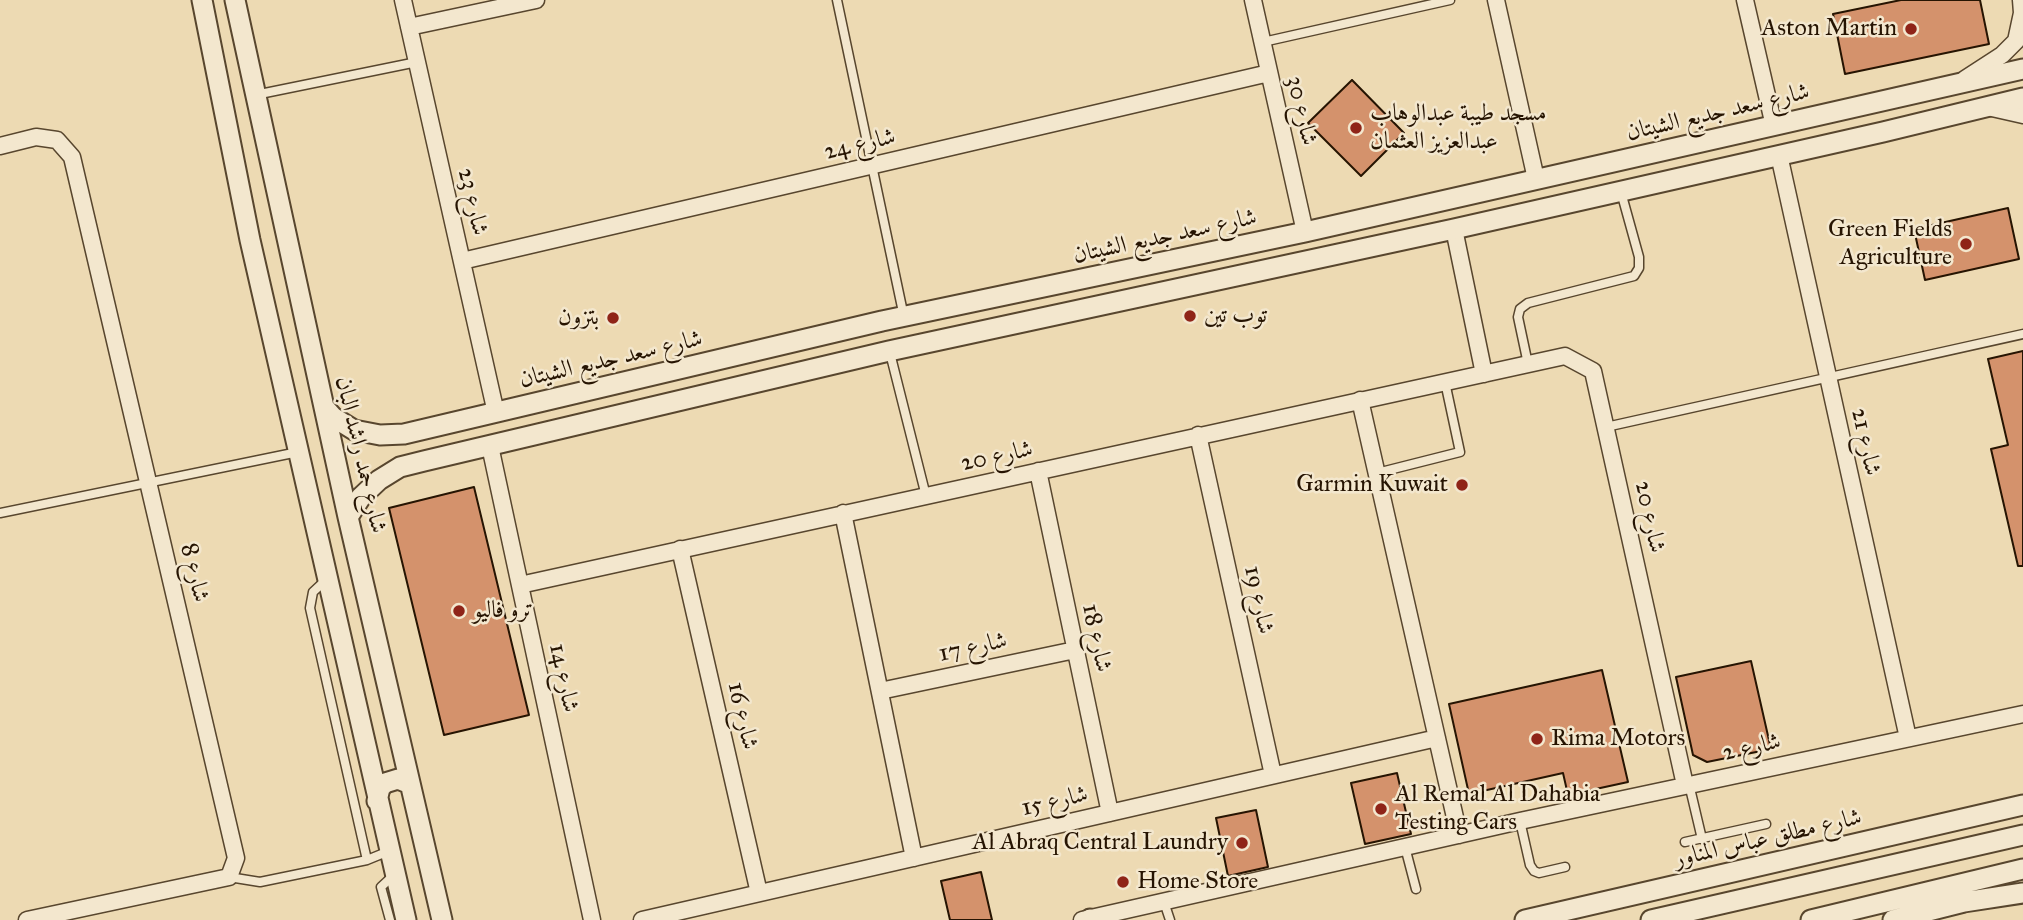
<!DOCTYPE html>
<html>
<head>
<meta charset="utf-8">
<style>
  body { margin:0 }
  canvas { display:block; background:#eddab3 }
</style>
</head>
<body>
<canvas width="2023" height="920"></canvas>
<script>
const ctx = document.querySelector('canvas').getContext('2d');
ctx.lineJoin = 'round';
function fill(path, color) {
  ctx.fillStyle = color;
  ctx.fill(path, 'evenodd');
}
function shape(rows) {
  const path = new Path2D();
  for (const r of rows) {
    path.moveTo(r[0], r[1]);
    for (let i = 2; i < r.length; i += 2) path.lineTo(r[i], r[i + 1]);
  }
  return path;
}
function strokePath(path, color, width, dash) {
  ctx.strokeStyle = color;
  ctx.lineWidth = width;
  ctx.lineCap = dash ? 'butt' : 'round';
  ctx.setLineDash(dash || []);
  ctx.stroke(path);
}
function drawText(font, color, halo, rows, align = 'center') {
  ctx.font = font + ' "IM FELL Great Primer",Amiri,serif';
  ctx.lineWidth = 5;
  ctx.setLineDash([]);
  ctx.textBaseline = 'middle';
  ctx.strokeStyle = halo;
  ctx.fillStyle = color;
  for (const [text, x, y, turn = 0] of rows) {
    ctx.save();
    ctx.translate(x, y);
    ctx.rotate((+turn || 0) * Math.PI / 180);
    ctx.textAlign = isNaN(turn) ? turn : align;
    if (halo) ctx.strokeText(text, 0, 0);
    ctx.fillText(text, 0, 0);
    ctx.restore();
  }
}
const building = shape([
  [1901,0,1980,0,1989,44,1845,74,1833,14,1901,0],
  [1352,80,1404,133,1361,176,1308,123,1352,80],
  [2008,208,2019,259,1925,280,1914,229,2008,208],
  [2023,351,2023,566,2018,566,1991,449,2008,445,1988,359,2023,351],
  [474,487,529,715,444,735,389,508,474,487],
  [1751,661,1771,749,1707,762,1693,755,1676,677,1751,661],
  [1602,670,1628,782,1568,795,1563,773,1469,794,1449,704,1602,670],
  [1397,773,1411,834,1365,844,1351,783,1397,773],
  [1256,810,1268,867,1228,876,1216,818,1256,810],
  [981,872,992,920,950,920,941,881,981,872]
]);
fill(building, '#d4926c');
strokePath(building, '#261402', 2);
const service = shape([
  [837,0,904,317],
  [1263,42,1450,0],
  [255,95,417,62],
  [890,353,926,496],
  [1528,364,1518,317,1520,309,1528,303,1634,276,1639,268,1639,257,1621,192],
  [1606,427,2023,334],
  [1377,473,1460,452,1445,382],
  [0,513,298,452],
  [327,579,313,592,310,608,367,860],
  [1689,784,1702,839],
  [1520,821,1530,865,1534,871,1539,873,1565,867],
  [1685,842,1766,824],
  [1405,847,1416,889],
  [229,877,260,882,367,860,389,851],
  [1164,902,1170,920],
  [390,920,381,887,395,874]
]);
const minor = shape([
  [403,0,496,413],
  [1253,0,1305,232],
  [1496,0,1536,179],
  [1745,0,1774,126],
  [409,27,536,0],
  [1965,79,2002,55,2016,41,2022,13,2021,0],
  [1992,108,2023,115],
  [0,146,36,137,57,140,72,157,236,858,229,877,27,920],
  [1779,155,1908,738],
  [1454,229,1484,374],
  [462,261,1269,73],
  [1360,400,1459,835],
  [1198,435,1273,775],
  [490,446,592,920],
  [1038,471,1110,813],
  [843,513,914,858],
  [680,549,759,893],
  [520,585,1565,356,1593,371,1685,785],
  [880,691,1075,650],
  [642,920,1437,738],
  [1082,920,1520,821,2023,714]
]);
const tertiary = shape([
  [202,0,250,240,406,920],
  [235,0,348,517,442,920],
  [324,407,333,417,354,430,380,435,404,434,882,321,1305,232,2023,69],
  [348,517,361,497,379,480,400,467,424,461,889,351,1454,229,1883,132,2023,98],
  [377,801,380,788,385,783,398,779,410,784],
  [1090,919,1090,920],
  [1525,920,2023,805],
  [1651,920,2023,835],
  [1811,920,2023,869],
  [1893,920,1964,902,2023,893]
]);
strokePath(service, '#58462e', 11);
strokePath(minor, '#58462e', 19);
strokePath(tertiary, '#58462e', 23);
strokePath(service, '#f3e7ce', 8);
strokePath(minor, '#f3e7ce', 16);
strokePath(tertiary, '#f3e7ce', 19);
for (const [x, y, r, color] of [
  [1911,29,7,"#8f2418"],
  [1356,128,7,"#8f2418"],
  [1966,244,7,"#8f2418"],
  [1190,316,7,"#8f2418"],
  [613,318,7,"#8f2418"],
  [1462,485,7,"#8f2418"],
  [459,611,7,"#8f2418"],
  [1537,739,7,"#8f2418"],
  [1381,809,7,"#8f2418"],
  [1242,843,7,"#8f2418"],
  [1123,882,7,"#8f2418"]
]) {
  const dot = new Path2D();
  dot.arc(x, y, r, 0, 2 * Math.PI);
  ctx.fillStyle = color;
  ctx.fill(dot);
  strokePath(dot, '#f3e7ce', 2.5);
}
drawText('24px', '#261402', '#f3e7ce', [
  ["Aston Martin",1897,29,"right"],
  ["مسجد طيبة عبدالوهاب",1370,114],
  ["عبدالعزيز العثمان",1370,142],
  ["Green Fields",1952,230,"right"],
  ["Agriculture",1952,258,"right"],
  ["توب تين",1204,316],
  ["بتزون",599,318,"right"],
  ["Garmin Kuwait",1448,485,"right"],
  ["ترو فاليو",473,611],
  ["Rima Motors",1551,739],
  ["Al Remal Al Dahabia",1395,795],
  ["Testing Cars",1395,823],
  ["Al Abraq Central Laundry",1228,843,"right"],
  ["Home Store",1137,882]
], 'left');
drawText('24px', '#261402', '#f3e7ce', [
  ["شارع 30",1301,111,77],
  ["شارع سعد جديع الشيتان",1718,113,-13],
  ["شارع 24",860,145,-13],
  ["شارع 23",472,202,77],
  ["شارع سعد جديع الشيتان",1165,237,-12],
  ["شارع سعد جديع الشيتان",611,360,-13],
  ["شارع 21",1865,442,78],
  ["شارع حمد راشد البان",360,455,77],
  ["شارع 20",997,457,-12],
  ["شارع 20",1649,517,78],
  ["شارع 8",194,573,77],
  ["شارع 19",1258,600,78],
  ["شارع 18",1096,638,78],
  ["شارع 17",973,648,-12],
  ["شارع 14",563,678,78],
  ["شارع 16",742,716,77],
  ["شارع 2",1752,748,-12],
  ["شارع 15",1055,802,-13],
  ["شارع مطلق عباس المناور",1768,839,-13]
]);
</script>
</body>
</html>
